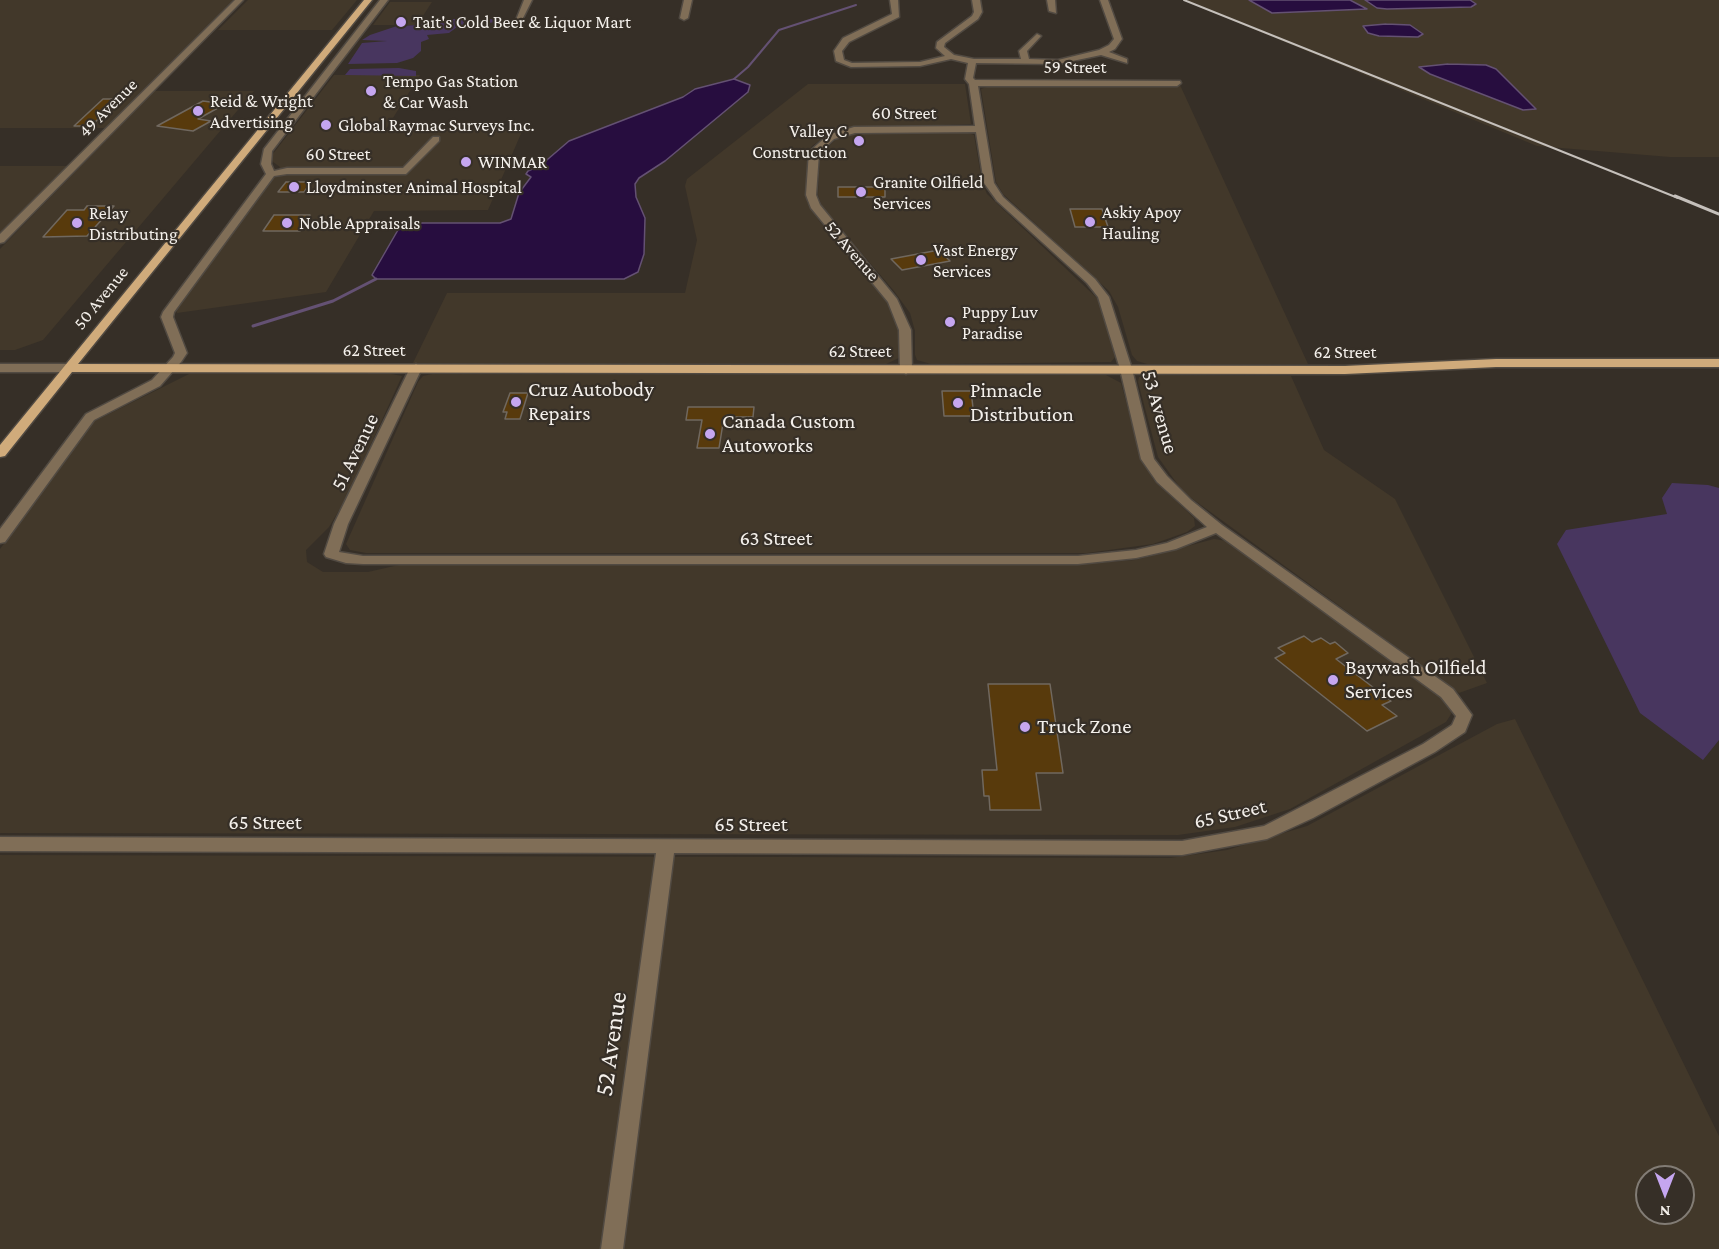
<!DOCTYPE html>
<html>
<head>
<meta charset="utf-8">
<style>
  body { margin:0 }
  #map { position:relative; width:1719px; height:1249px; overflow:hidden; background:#362f27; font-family:"Crimson Pro",serif }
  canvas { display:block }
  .north { position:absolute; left:1635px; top:1165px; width:60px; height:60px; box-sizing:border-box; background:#362f27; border:2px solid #827c75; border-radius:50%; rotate:180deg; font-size:16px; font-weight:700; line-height:24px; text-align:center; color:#f4f0eb }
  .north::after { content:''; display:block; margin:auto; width:21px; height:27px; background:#c5a6f0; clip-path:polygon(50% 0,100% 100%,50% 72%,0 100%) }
</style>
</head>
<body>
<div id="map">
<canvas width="1719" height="1249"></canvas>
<div class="north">N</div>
</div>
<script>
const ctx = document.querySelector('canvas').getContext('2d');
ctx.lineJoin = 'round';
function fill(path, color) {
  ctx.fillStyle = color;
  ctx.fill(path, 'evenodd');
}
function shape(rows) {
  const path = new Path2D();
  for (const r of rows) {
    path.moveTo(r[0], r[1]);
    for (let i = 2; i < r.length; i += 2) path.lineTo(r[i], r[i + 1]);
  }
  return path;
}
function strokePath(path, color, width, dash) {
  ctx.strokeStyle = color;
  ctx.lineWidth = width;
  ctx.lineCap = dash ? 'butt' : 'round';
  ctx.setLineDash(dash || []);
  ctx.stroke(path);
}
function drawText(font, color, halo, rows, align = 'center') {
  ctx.font = font + ' "Crimson Pro",serif';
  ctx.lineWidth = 4.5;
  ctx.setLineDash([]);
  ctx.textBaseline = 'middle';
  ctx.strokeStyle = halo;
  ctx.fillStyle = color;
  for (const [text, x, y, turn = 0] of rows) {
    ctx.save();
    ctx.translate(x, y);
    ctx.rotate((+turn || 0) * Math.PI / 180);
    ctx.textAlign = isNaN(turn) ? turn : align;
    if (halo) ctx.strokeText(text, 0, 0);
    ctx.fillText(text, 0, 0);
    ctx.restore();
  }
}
fill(shape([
  [0,0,233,0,105,128,0,128],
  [248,0,357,0,332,30,218,30],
  [1183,0,1719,0,1719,157,1670,157,1537,146],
  [390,2,432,2,417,25,373,25],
  [334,75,420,75,386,129,523,129,488,210,374,211,326,292,177,313,176,310,280,167,269,159],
  [808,84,965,84,971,124,845,128,831,133,812,146,807,154,807,202,820,222,886,298,899,331,899,358,886,364,413,363,447,293,685,293,697,240,685,186,687,179],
  [992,85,1180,85,1308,364,1147,364,1137,361,1132,355,1118,307,1109,291,1003,194,996,182,981,89],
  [154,91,254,91,43,340,15,350,0,350,0,249],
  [962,131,974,135,982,182,987,194,1100,301,1115,357,1111,362,931,364,917,360,915,355,915,331,910,313,894,291,822,207,818,195,820,154,839,137,848,133],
  [0,166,69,166,0,235],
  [189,374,392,374,402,376,347,497,329,527,306,550,307,562,323,572,368,572,403,564,1068,565,1135,560,1214,539,1227,541,1451,705,1453,711,1446,722,1290,809,1235,827,1178,835,0,833,0,549,93,422],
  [432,374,1106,375,1121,383,1140,454,1153,479,1194,518,1195,526,1187,532,1153,544,1087,553,366,553,350,550,346,544,418,382,423,376],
  [1150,375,1291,376,1324,450,1395,499,1487,683,1459,693,1183,492,1158,457,1138,382,1139,377],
  [1515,719,1719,1136,1719,1249,0,1249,0,855,1170,858,1227,850,1307,826,1497,724],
  [1647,1177,1683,1177,1683,1213,1647,1213]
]), '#42382a');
fill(shape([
  [434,19,464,19,464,23,471,23,482,19,512,20,457,27,449,33,427,35,429,39,421,42,421,51,413,58,397,63,348,64,362,43,387,41,362,40,370,35,397,26,420,25],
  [399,68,416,71,416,76,345,75,350,69],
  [1672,483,1708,485,1719,488,1719,740,1703,760,1640,713,1557,544,1566,530,1667,514,1662,498]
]), '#48365f');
const water = shape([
  [1249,0,1350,0,1367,9,1272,13,1249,0],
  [1365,0,1470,0,1476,4,1471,7,1387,9,1377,8,1365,0],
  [1386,24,1410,25,1423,34,1418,37,1379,36,1368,33,1363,26,1386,24],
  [1448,64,1486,65,1496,69,1536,109,1523,110,1430,74,1419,67,1448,64],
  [734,79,750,85,748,92,665,161,639,178,635,184,636,197,645,218,644,254,638,272,624,279,376,279,372,275,402,223,500,223,511,219,519,193,531,177,526,174,528,171,541,165,569,141,683,97,695,89,734,79]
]);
fill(water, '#270d3f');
strokePath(water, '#645173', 1.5);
strokePath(shape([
  [734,79,748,67,779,30,856,5]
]), '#645173', 2);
strokePath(shape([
  [253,326,333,301,376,279]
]), '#645173', 3);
const building = shape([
  [103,99,119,99,91,126,74,126,103,99],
  [203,101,225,104,198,119,211,121,193,131,157,126,203,101],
  [286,182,311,182,304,192,278,192,286,182],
  [838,187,885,187,885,197,838,197,838,187],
  [87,206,114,206,87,236,43,237,67,210,84,210,87,206],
  [1070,209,1102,209,1108,227,1075,227,1070,209],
  [274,215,310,215,300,231,263,231,274,215],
  [939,250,950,261,902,270,891,259,939,250],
  [942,391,971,391,974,416,944,416,942,391],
  [510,393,528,393,520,419,505,419,507,412,503,412,510,393],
  [688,407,754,407,753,417,724,417,719,448,697,448,702,420,686,420,688,407],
  [1304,636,1312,642,1321,638,1330,644,1335,642,1348,653,1336,659,1391,701,1382,705,1397,716,1367,731,1275,658,1285,653,1278,648,1304,636],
  [988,684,1050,684,1063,773,1036,773,1041,810,990,810,989,796,984,796,982,770,997,770,988,684]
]);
fill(building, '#583a0c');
strokePath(building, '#70685f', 1.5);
const minor = shape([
  [235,0,243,0,4,242,0,243,0,234,235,0],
  [380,0,388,0,272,151,271,164,274,171,287,168,403,168,433,137,439,137,439,141,406,174,287,174,274,176,174,312,173,317,187,353,181,362,160,386,94,420,5,542,0,543,0,529,86,414,152,380,173,357,175,353,161,317,163,312,266,174,261,164,264,149,380,0],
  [524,0,532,0,522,20,516,20,524,0],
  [684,0,692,0,688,18,684,20,680,18,684,0],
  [890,0,898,0,899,17,849,42,842,51,844,60,852,63,920,62,945,56,936,48,937,42,972,16,974,12,972,0,980,0,982,12,978,19,945,43,944,47,954,55,974,59,1021,59,1019,51,1037,34,1041,36,1027,51,1029,59,1058,60,1099,50,1109,45,1114,39,1100,0,1108,0,1122,39,1115,49,1109,52,1127,59,1127,63,1101,55,1058,64,976,63,973,78,975,80,1180,81,1181,83,1177,86,978,86,994,183,1003,197,1095,279,1109,297,1132,369,1154,459,1167,476,1191,500,1222,525,1453,689,1472,715,1465,732,1435,752,1313,818,1267,839,1182,855,674,853,623,1249,601,1249,656,853,0,851,0,837,1182,841,1264,826,1423,744,1452,725,1456,716,1441,697,1216,533,1176,549,1136,558,1078,564,363,564,346,563,326,557,324,554,334,524,410,368,416,364,422,368,348,524,339,552,363,556,1078,556,1136,550,1167,543,1207,527,1157,482,1141,459,1120,369,1098,297,1087,283,997,201,984,183,976,132,855,133,834,139,819,153,816,195,820,205,897,299,911,330,912,370,906,374,900,370,899,330,888,302,811,208,806,195,809,152,828,135,854,127,975,126,969,84,965,79,968,63,951,59,920,66,851,67,836,61,834,51,843,38,892,14,890,0],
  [1047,0,1055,0,1056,13,1049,11,1047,0],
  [0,364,68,364,74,368,68,372,0,372,0,364]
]);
const major = shape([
  [364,0,372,0,78,364,1345,366,1496,359,1719,359,1719,367,1496,367,1345,374,72,372,5,456,0,457,0,445,364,0]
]);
strokePath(minor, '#514a42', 3);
strokePath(major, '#514a42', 3);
fill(minor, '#806e57');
fill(major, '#d0ab7b');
strokePath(shape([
  [1184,0,1678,198]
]), '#c5c0bb', 2);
strokePath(shape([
  [1675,196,1719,214]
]), '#c5c0bb', 3);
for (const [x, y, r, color] of [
  [401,22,6,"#c5a6f0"],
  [371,91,6,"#c5a6f0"],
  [198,111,6,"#c5a6f0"],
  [326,125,6,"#c5a6f0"],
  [859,141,6,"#c5a6f0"],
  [466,162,6,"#c5a6f0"],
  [294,187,6,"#c5a6f0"],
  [861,192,6,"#c5a6f0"],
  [1090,222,6,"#c5a6f0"],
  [77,223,6,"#c5a6f0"],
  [287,223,6,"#c5a6f0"],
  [921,260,6,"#c5a6f0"],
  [950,322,6,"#c5a6f0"],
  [516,402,6,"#c5a6f0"],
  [958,403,6,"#c5a6f0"],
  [710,434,6,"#c5a6f0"],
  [1333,680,6,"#c5a6f0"],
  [1025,727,6,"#c5a6f0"]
]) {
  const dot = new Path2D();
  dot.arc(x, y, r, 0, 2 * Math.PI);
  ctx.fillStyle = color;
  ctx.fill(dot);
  strokePath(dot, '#362f27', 2);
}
drawText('18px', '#f4f0eb', '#362f27', [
  ["Tait's Cold Beer & Liquor Mart",413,22],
  ["Tempo Gas Station",383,81],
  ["& Car Wash",383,102],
  ["Reid & Wright",210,101],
  ["Advertising",210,122],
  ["Global Raymac Surveys Inc.",338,125],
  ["Valley C",847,131,"right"],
  ["Construction",847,152,"right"],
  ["WINMAR",478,162],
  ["Granite Oilfield",873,182],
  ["Services",873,203],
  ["Lloydminster Animal Hospital",306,187],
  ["Askiy Apoy",1102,212],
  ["Hauling",1102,233],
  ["Relay",89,213],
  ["Distributing",89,234],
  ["Noble Appraisals",299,223],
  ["Vast Energy",933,250],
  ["Services",933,271],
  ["Puppy Luv",962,312],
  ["Paradise",962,333]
], 'left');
drawText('18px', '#f4f0eb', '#362f27', [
  ["59 Street",1075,67],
  ["49 Avenue",108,108,-45],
  ["60 Street",904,113],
  ["60 Street",338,154],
  ["52 Avenue",852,251,49],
  ["50 Avenue",101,298,-51],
  ["62 Street",374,350],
  ["62 Street",860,351],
  ["62 Street",1345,352]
]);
drawText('21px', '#f4f0eb', '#362f27', [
  ["Cruz Autobody",528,390],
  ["Repairs",528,414],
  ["Pinnacle",970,391],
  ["Distribution",970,415],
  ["Canada Custom",722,422],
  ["Autoworks",722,446],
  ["Baywash Oilfield",1345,668],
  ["Services",1345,692],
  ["Truck Zone",1037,727]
], 'left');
drawText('21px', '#f4f0eb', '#362f27', [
  ["53 Avenue",1160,412,74],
  ["51 Avenue",355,452,-64],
  ["63 Street",776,539],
  ["65 Street",1230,814,-13],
  ["65 Street",265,823],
  ["65 Street",751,825]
]);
drawText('26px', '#f4f0eb', '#362f27', [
  ["52 Avenue",611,1044,-82]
]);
</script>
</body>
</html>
